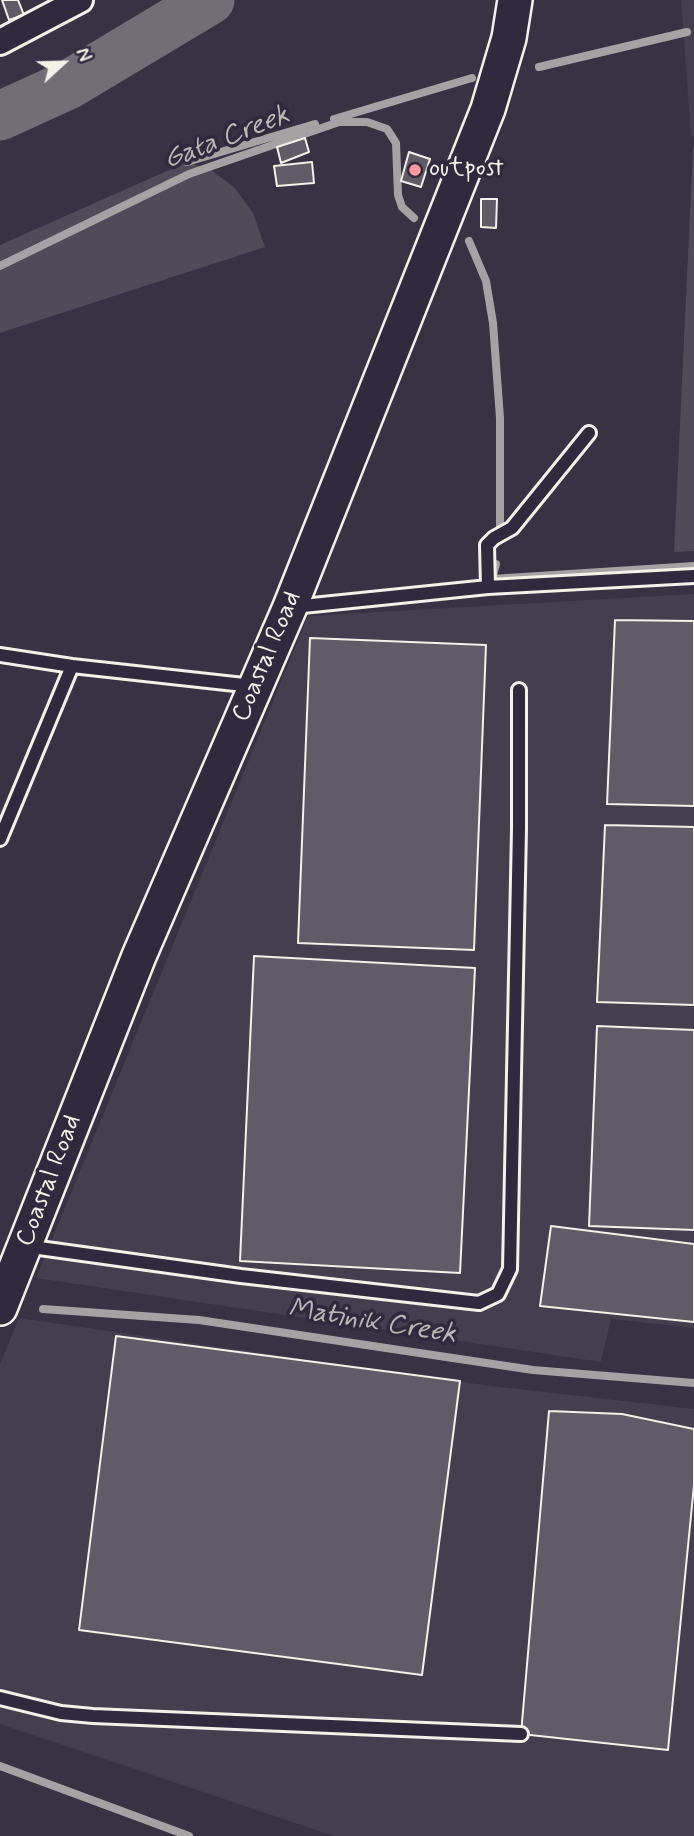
<!DOCTYPE html>
<html>
<head>
<meta charset="utf-8">
<style>
  body { margin:0 }
  #map { position:relative; width:694px; height:1836px; overflow:hidden; background:#373244; font-family:Mynerve,sans-serif }
  canvas { display:block }
  .north { position:absolute; left:28px; top:28px; width:70px; height:70px; -webkit-text-stroke:5px #2f2a3d; paint-order:stroke; rotate:68deg; font-size:19px; font-weight:700; line-height:28px; text-align:center; color:#f4f1e8 }
  .north::after { content:''; display:block; margin:auto; width:24px; height:32px; background:#f4f1e8; clip-path:polygon(50% 0,100% 100%,50% 72%,0 100%) }
</style>
</head>
<body>
<div id="map">
<canvas width="694" height="1836"></canvas>
<div class="north">N</div>
</div>
<script>
const ctx = document.querySelector('canvas').getContext('2d');
ctx.lineJoin = 'round';
function fill(path, color) {
  ctx.fillStyle = color;
  ctx.fill(path, 'evenodd');
}
function shape(rows) {
  const path = new Path2D();
  for (const r of rows) {
    path.moveTo(r[0], r[1]);
    for (let i = 2; i < r.length; i += 2) path.lineTo(r[i], r[i + 1]);
  }
  return path;
}
function strokePath(path, color, width, dash) {
  ctx.strokeStyle = color;
  ctx.lineWidth = width;
  ctx.lineCap = dash ? 'butt' : 'round';
  ctx.setLineDash(dash || []);
  ctx.stroke(path);
}
function drawText(font, color, halo, rows, align = 'center') {
  ctx.font = font + ' Mynerve,sans-serif';
  ctx.lineWidth = 7;
  ctx.setLineDash([]);
  ctx.textBaseline = 'middle';
  ctx.strokeStyle = halo;
  ctx.fillStyle = color;
  for (const [text, x, y, turn = 0] of rows) {
    ctx.save();
    ctx.translate(x, y);
    ctx.rotate((+turn || 0) * Math.PI / 180);
    ctx.textAlign = isNaN(turn) ? turn : align;
    if (halo) ctx.strokeText(text, 0, 0);
    ctx.fillText(text, 0, 0);
    ctx.restore();
  }
}
fill(shape([
  [681,0,694,0,694,136,691,137],
  [694,594,694,1328,611,1319,601,1362,36,1278,308,616],
  [19,1318,484,1385,694,1409,694,1836,334,1836,0,1724,0,1364]
]), '#433f4e');
fill(shape([
  [694,147,694,551,674,552,693,148],
  [187,162,211,170,234,187,253,213,265,247,0,333,0,245]
]), '#504b59');
strokePath(shape([
  [539,67,687,32],
  [334,119,472,78],
  [187,162,315,124],
  [469,241,486,281,493,323,500,418,500,533],
  [0,266,189,174,339,122,367,122,387,129,396,143,398,195,402,207,414,218],
  [496,564,492,579,694,566],
  [43,1309,199,1320,533,1370,694,1383],
  [0,1766,189,1836]
]), '#a6a2a4', 8);
strokePath(shape([
  [0,116,68,85,210,0]
]), '#726e77', 49);
const building = shape([
  [2,0,18,0,24,15,9,20,2,0],
  [305,138,309,152,281,163,277,147,305,138],
  [409,152,430,159,421,187,401,181,409,152],
  [312,162,314,183,277,186,274,166,312,162],
  [481,199,497,199,496,228,481,227,481,199],
  [615,620,694,621,694,806,607,804,615,620],
  [310,638,486,645,474,950,298,943,310,638],
  [605,825,694,827,694,1005,597,1002,605,825],
  [254,956,475,968,460,1273,240,1261,254,956],
  [597,1026,694,1030,694,1230,589,1226,597,1026],
  [551,1226,694,1244,694,1322,540,1306,551,1226],
  [116,1336,460,1381,422,1675,79,1630,116,1336],
  [549,1411,622,1414,694,1429,694,1485,668,1750,521,1734,549,1411]
]);
fill(building, '#5f5c67');
strokePath(building, '#f4f1e8', 2);
const service = shape([
  [488,587,487,545,494,538,512,528,589,433],
  [293,607,488,587,694,576],
  [0,655,72,666,253,686],
  [0,839,72,666],
  [25,1246,241,1276,479,1303,498,1294,510,1269,519,829,519,690],
  [0,1698,61,1713,93,1716,521,1734]
]);
const minor = shape([
  [0,42,80,0]
]);
const secondary = shape([
  [0,1308,139,956,290,607,488,109,509,38,515,0]
]);
strokePath(service, '#f4f1e8', 18);
strokePath(minor, '#f4f1e8', 30);
strokePath(secondary, '#f4f1e8', 38);
strokePath(service, '#2f2a3d', 12);
strokePath(minor, '#2f2a3d', 24);
strokePath(secondary, '#2f2a3d', 33);
for (const [x, y, r, color] of [
  [415,170,7,"#ff9aa2"]
]) {
  const dot = new Path2D();
  dot.arc(x, y, r, 0, 2 * Math.PI);
  ctx.fillStyle = color;
  ctx.fill(dot);
  strokePath(dot, '#2f2a3d', 2.5);
}
drawText('26px', '#f4f1e8', '#2f2a3d', [
  ["outpost",429,170]
], 'left');
drawText('26px', '#f4f1e8', '#2f2a3d', [
  ["Coastal Road",268,657,-67],
  ["Coastal Road",50,1181,-69]
]);
drawText('italic 28px', '#bab6b5', '#2f2a3d', [
  ["Gata Creek",227,139,-21],
  ["Matinik Creek",372,1323,9]
]);
</script>
</body>
</html>
